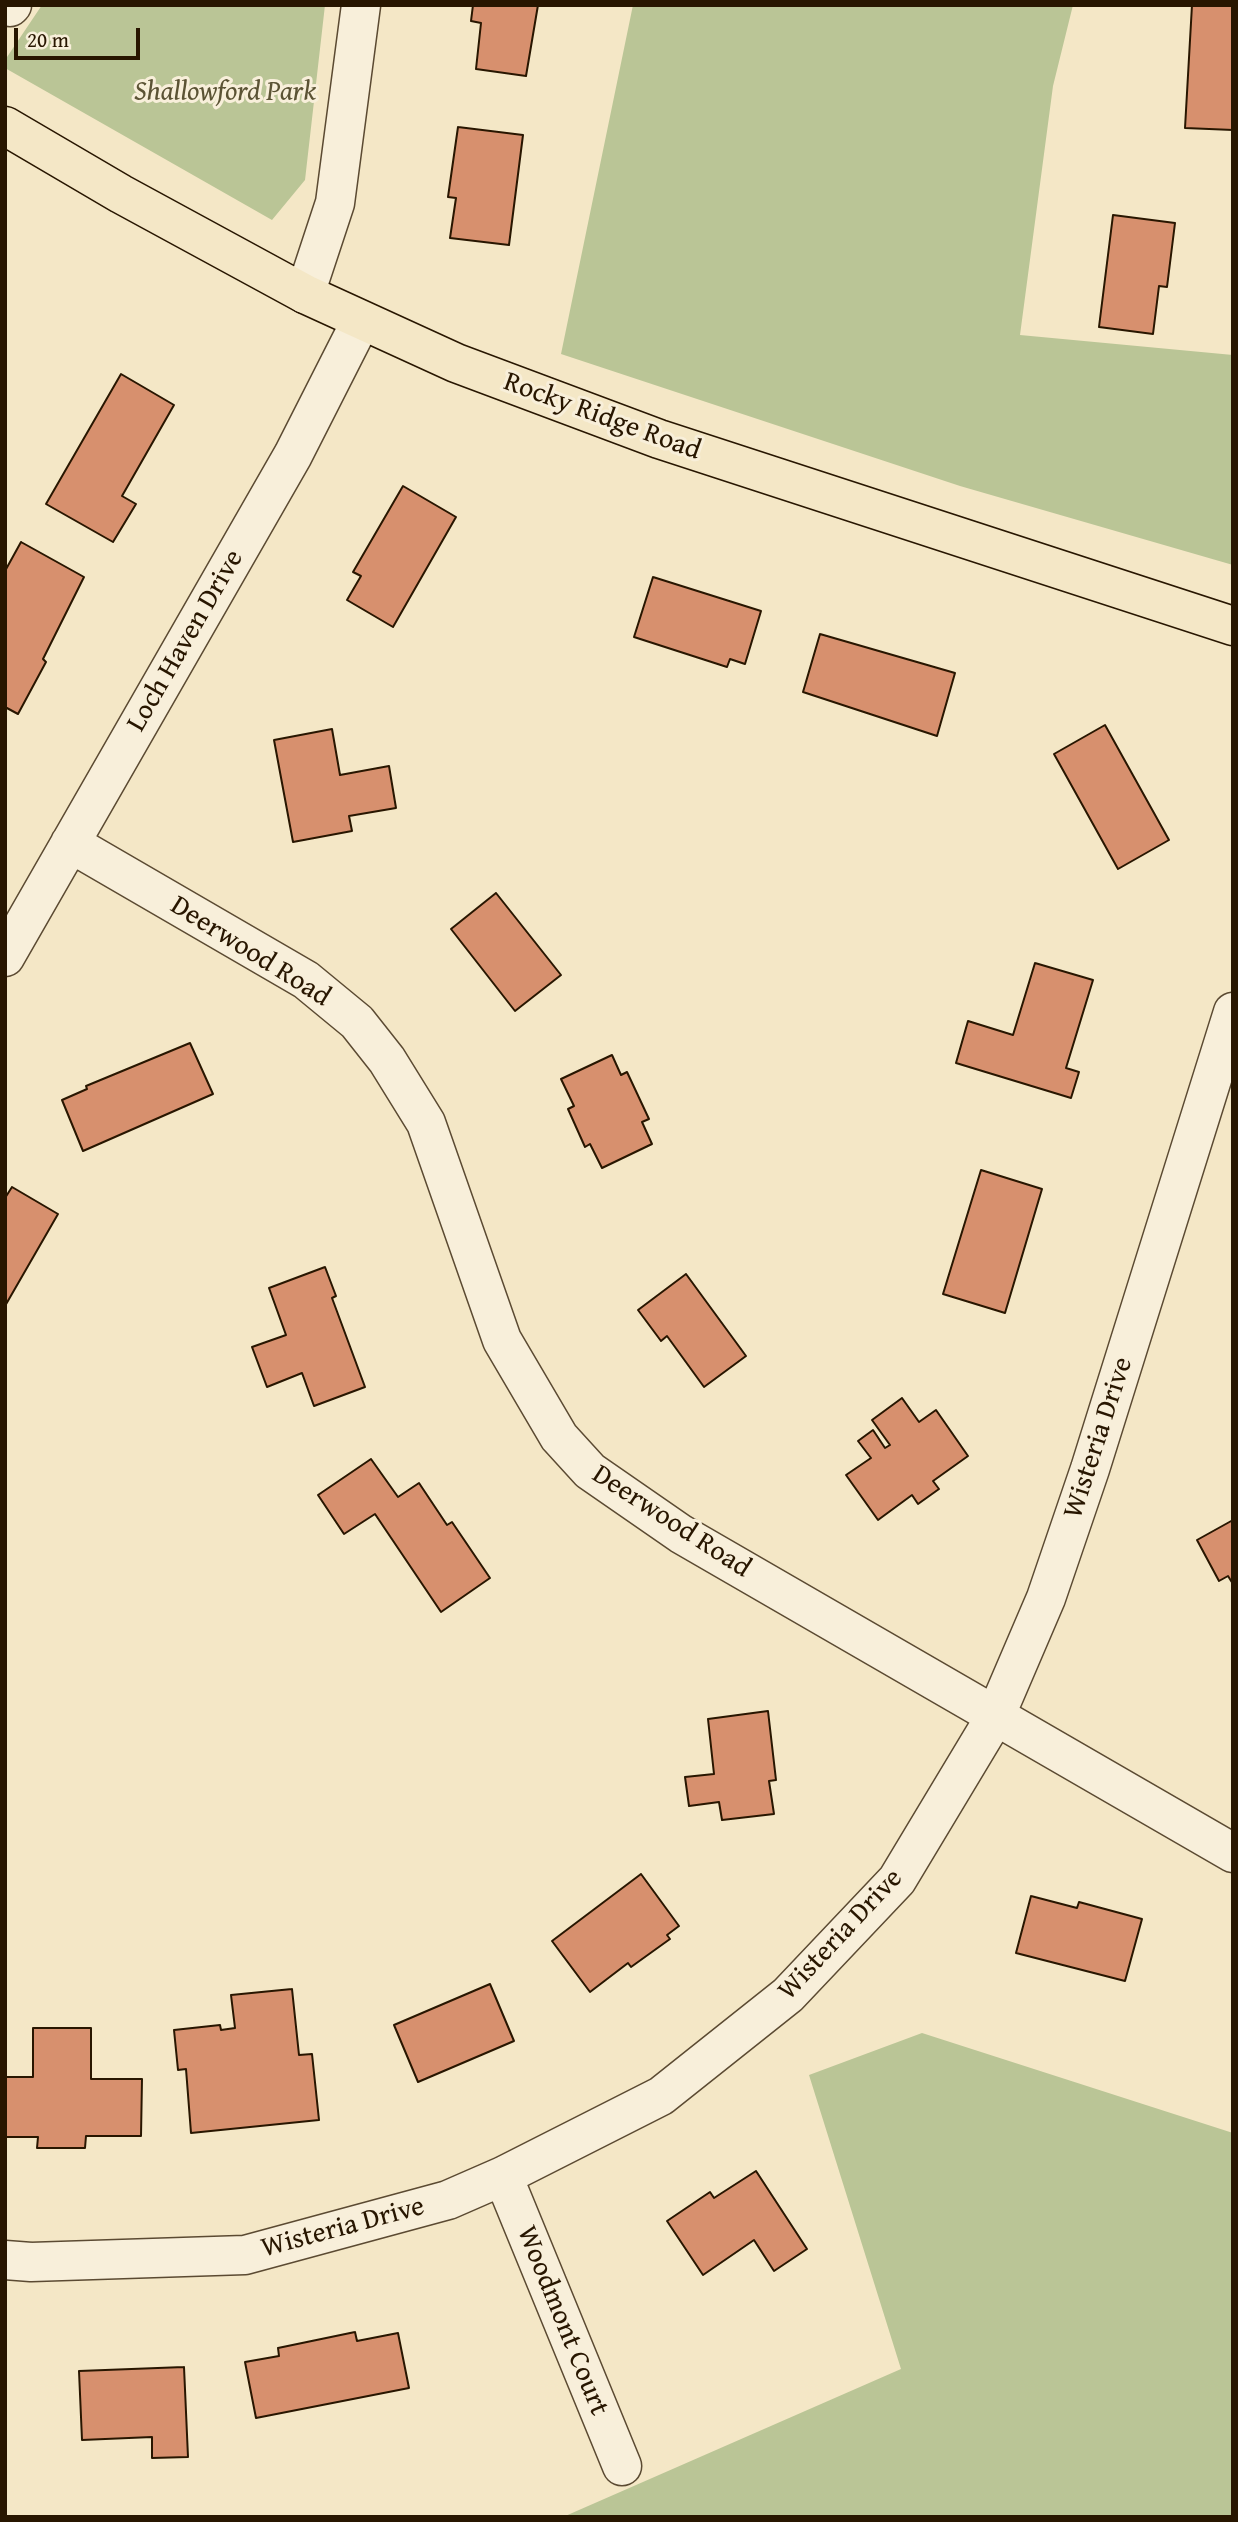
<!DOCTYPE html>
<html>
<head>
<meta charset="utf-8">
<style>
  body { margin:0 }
  #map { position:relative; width:1238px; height:2522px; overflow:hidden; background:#f4e7c6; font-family:"Gentium Book Plus",serif }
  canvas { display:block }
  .frame { position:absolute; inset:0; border:7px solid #281600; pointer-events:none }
  .scale { position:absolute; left:14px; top:28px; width:126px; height:32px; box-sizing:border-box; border:4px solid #281600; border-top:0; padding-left:9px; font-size:21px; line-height:24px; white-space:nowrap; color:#281600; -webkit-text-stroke:5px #f8efda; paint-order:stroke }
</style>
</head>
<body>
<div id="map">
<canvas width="1238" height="2522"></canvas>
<div class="frame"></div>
<div class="scale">20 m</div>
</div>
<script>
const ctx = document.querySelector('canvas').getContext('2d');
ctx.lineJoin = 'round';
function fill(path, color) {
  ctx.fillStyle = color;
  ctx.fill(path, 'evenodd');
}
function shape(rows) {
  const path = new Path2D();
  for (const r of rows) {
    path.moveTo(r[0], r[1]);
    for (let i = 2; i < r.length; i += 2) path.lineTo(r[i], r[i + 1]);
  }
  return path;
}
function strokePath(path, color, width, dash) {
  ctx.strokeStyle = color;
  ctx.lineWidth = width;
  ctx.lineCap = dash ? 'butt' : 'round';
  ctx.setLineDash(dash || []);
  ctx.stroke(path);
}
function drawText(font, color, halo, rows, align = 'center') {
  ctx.font = font + ' "Gentium Book Plus",serif';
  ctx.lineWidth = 6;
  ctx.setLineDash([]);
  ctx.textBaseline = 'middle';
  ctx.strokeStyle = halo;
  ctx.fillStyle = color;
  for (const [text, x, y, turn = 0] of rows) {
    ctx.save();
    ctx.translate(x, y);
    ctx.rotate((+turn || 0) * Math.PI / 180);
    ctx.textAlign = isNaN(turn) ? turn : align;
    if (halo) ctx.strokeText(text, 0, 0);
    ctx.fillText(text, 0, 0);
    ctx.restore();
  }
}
fill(shape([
  [42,5,325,5,305,180,272,220,5,68,5,60],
  [633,5,1073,5,1053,86,1020,335,1233,355,1233,565,960,486,561,354],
  [922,2033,1233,2133,1233,2517,563,2517,901,2369,809,2075]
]), '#bac596');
const building = shape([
  [473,5,538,5,526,76,476,69,481,23,471,21,473,5],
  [1192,5,1233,5,1233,130,1185,128,1192,5],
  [458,127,523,135,509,245,450,238,456,198,448,197,458,127],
  [1113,215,1175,223,1167,287,1159,286,1153,334,1099,327,1113,215],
  [121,374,174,405,122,496,136,504,113,542,46,504,121,374],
  [403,486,456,517,393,627,347,600,361,576,353,572,403,486],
  [21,542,84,577,43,659,46,662,18,714,5,707,5,571,21,542],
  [653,577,761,611,745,664,730,659,727,667,634,637,653,577],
  [820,634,955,673,937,736,803,692,820,634],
  [1105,725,1169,840,1118,869,1054,754,1105,725],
  [332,729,340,775,389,766,396,808,349,816,352,831,293,842,274,740,332,729],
  [496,893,561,975,515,1011,451,929,496,893],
  [1035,963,1093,980,1066,1068,1079,1072,1071,1098,956,1063,968,1021,1013,1035,1035,963],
  [190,1043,213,1094,83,1151,62,1100,87,1089,86,1086,190,1043],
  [612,1055,621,1075,627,1072,649,1119,642,1122,652,1144,602,1168,590,1144,585,1147,568,1109,574,1106,561,1079,612,1055],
  [981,1170,1042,1189,1005,1313,943,1294,981,1170],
  [12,1187,58,1214,5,1306,5,1198,12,1187],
  [325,1267,336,1296,332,1298,365,1387,314,1406,302,1373,267,1387,252,1347,286,1335,269,1288,325,1267],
  [686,1274,746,1356,704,1387,667,1336,661,1341,638,1310,686,1274],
  [902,1398,919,1422,936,1410,968,1456,933,1481,939,1489,918,1504,912,1495,878,1520,846,1475,871,1458,858,1441,873,1430,885,1448,890,1445,872,1420,902,1398],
  [371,1459,398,1497,419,1483,447,1525,452,1522,490,1578,441,1612,375,1514,344,1534,318,1495,371,1459],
  [1233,1520,1233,1584,1228,1576,1219,1581,1197,1540,1233,1520],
  [768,1711,776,1780,769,1781,774,1814,722,1820,719,1802,689,1806,685,1777,714,1774,708,1719,768,1711],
  [641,1874,679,1926,667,1935,670,1939,631,1967,628,1963,590,1992,552,1941,641,1874],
  [1031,1896,1077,1908,1079,1902,1142,1919,1125,1981,1016,1953,1031,1896],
  [490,1984,514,2041,418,2082,394,2025,490,1984],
  [292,1989,299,2055,312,2054,319,2120,191,2133,186,2069,178,2070,174,2030,220,2025,221,2030,235,2028,231,1995,292,1989],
  [33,2028,91,2028,91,2079,142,2079,141,2136,86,2136,85,2148,37,2148,38,2137,5,2137,5,2077,33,2077,33,2028],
  [756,2171,807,2249,774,2271,754,2240,703,2275,667,2221,710,2192,714,2198,756,2171],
  [355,2332,357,2341,398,2333,409,2388,256,2418,245,2362,279,2356,278,2348,355,2332],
  [184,2367,188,2457,152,2458,152,2437,82,2440,79,2371,184,2367]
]);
fill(building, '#d7906e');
strokePath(building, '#281600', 2);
const minor = shape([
  [10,7,12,5],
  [305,294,335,203,361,5],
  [70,843,306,980,357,1022,387,1060,426,1123,502,1340,559,1437,590,1471,681,1534,1233,1853],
  [5,957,293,455,361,321],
  [503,2176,622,2466],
  [5,2260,31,2262,245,2255,448,2200,503,2176,661,2096,788,1995,897,1880,995,1717,1046,1598,1090,1469,1233,1012]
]);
const major = shape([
  [5,126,121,194,305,294,456,363,659,439,1233,626]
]);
strokePath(minor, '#5b4a32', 41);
strokePath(major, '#281600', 41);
strokePath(minor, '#f8efda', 38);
strokePath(major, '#f4e7c6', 38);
drawText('italic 28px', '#5b5334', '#f8efda', [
  ["Shallowford Park",225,93]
]);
drawText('28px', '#281600', '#f8efda', [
  ["Rocky Ridge Road",602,417,20],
  ["Loch Haven Drive",186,641,-60],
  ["Deerwood Road",250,952,32],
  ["Wisteria Drive",1099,1438,-72],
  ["Deerwood Road",671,1522,33],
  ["Wisteria Drive",841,1935,-47],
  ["Wisteria Drive",343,2228,-15],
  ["Woodmont Court",562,2321,68]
]);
</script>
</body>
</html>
